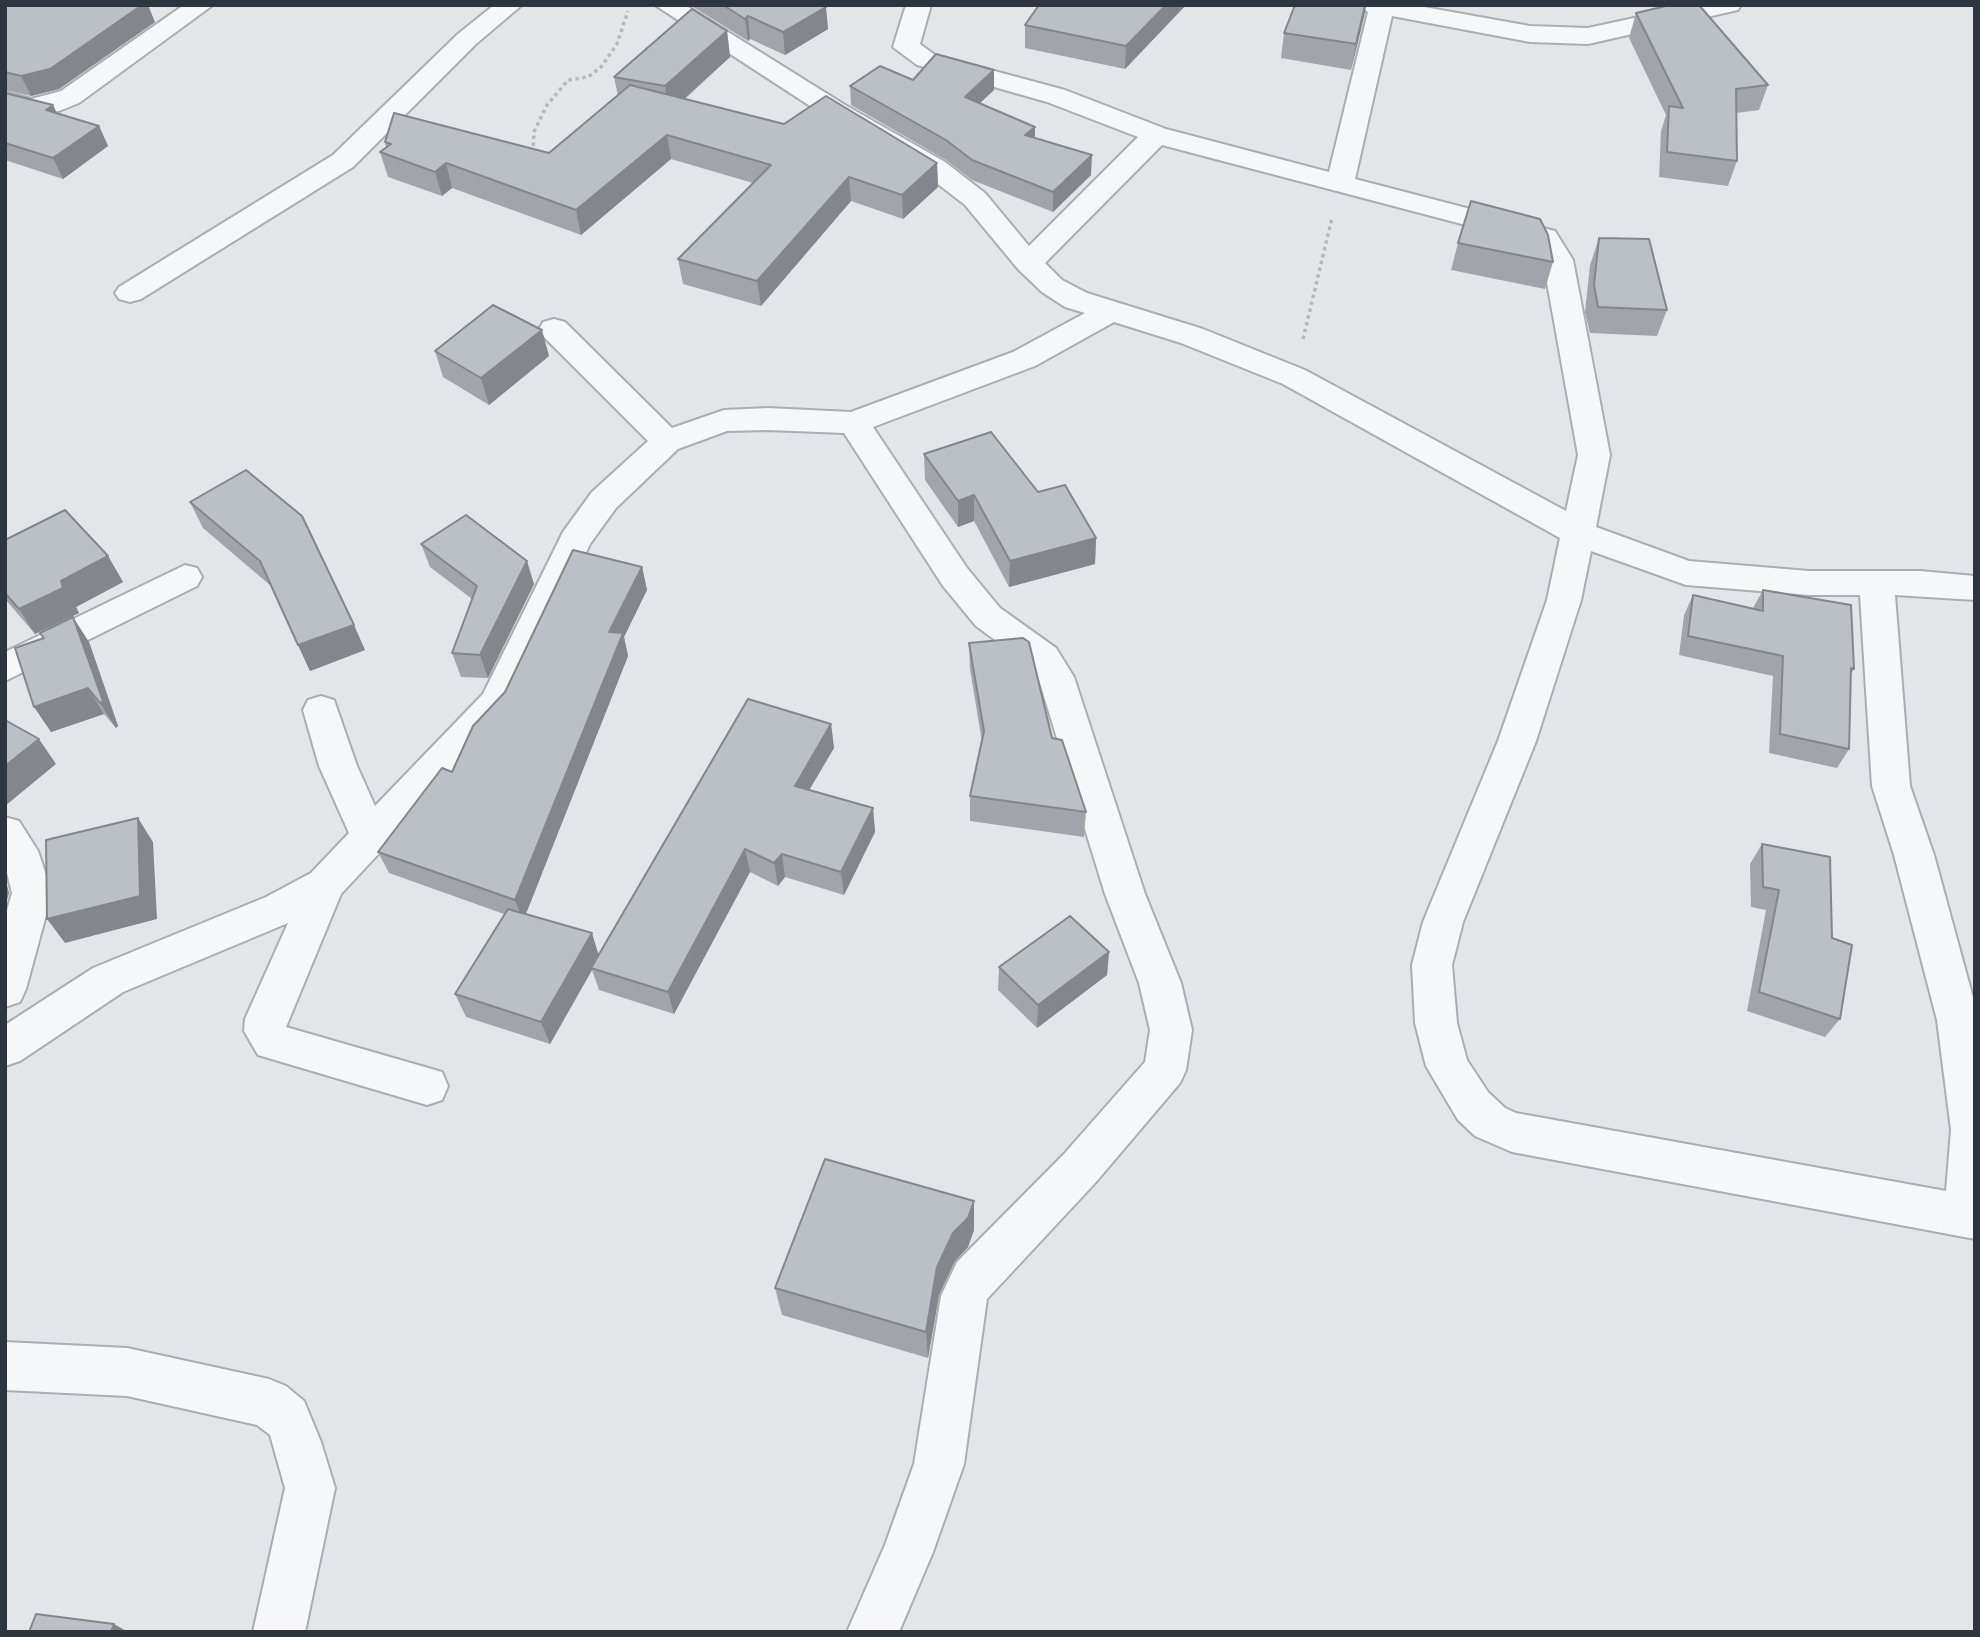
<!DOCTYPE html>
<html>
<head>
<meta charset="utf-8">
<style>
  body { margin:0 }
  #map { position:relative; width:1980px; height:1637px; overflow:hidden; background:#e3e6e9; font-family:"Open Sans",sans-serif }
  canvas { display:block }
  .frame { position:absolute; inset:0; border:7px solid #2d3640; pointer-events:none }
</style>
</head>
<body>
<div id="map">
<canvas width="1980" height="1637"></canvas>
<div class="frame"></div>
</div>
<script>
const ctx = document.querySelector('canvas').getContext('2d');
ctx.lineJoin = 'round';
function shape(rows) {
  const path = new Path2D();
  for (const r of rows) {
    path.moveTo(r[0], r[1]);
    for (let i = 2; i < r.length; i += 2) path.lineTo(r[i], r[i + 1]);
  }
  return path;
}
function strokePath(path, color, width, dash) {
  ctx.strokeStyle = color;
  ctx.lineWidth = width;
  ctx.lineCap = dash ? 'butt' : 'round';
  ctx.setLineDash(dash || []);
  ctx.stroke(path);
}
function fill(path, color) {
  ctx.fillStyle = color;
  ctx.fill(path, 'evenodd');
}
const minor = shape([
  [184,5,213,5,79,103,59,111,31,115,5,108,5,92,31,99,61,91,184,5],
  [494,5,522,5,476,44,353,167,141,299,130,302,119,299,115,293,119,287,333,155,458,34,494,5],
  [655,5,685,5,845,105,945,162,985,193,1029,246,1138,137,1047,102,917,65,893,47,906,5,931,5,920,44,935,55,1065,90,1166,129,1329,172,1368,12,1358,5,1413,5,1530,26,1588,28,1694,5,1741,5,1738,10,1588,44,1530,42,1392,16,1355,179,1555,231,1573,260,1610,455,1596,527,1689,561,1809,571,1920,571,1975,576,1975,600,1895,595,1910,786,1934,855,1975,1005,1975,1239,1512,1152,1475,1136,1458,1120,1426,1066,1415,1023,1412,965,1423,922,1498,741,1547,600,1560,538,1283,384,1181,343,1114,322,1035,366,873,427,967,568,1000,608,1056,648,1074,677,1145,894,1181,983,1192,1030,1186,1070,1180,1083,1096,1182,987,1299,964,1464,933,1552,899,1632,847,1632,885,1545,914,1464,941,1296,957,1262,1064,1154,1145,1062,1150,1030,1139,983,1105,894,1039,680,1030,666,976,626,943,586,844,433,768,430,727,431,678,449,616,508,590,544,510,713,341,894,286,1027,442,1072,448,1086,442,1100,427,1105,258,1055,244,1031,245,1019,288,923,123,992,20,1061,5,1066,5,1025,93,968,266,897,311,873,349,833,319,766,303,710,308,700,321,696,334,700,357,766,375,806,483,694,563,532,592,492,648,441,543,336,539,329,543,322,554,319,565,322,672,428,724,410,768,408,851,412,1013,352,1085,313,1065,307,1042,292,1018,269,965,205,925,174,827,117,655,5],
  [1162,145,1534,243,1543,260,1578,455,1566,511,1305,370,1203,329,1087,293,1062,280,1045,263,1162,145],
  [1591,551,1686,585,1809,595,1860,595,1872,786,1894,855,1937,1020,1951,1130,1946,1191,1516,1113,1505,1108,1488,1092,1467,1060,1457,1023,1452,965,1463,922,1536,741,1581,600,1591,551],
  [185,565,197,568,202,577,197,586,5,681,5,652,185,565],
  [5,817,19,821,38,851,52,893,26,989,20,1002,5,1007,5,917,12,893,5,865,5,817],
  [5,1342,127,1348,269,1379,286,1386,304,1401,321,1442,335,1488,305,1632,253,1632,285,1488,270,1435,257,1425,127,1396,5,1390,5,1342]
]);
strokePath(minor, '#a9aeb3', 4);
strokePath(shape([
  [533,153,534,132,547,105,568,80,588,77,601,67,617,44,628,11],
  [1303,339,1332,218]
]), '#b5b9bd', 3.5, [3.5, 3.5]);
fill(minor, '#f5f7f8');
fill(shape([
  [5,5,155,22,59,89,31,96,5,90],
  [690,5,830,5,826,8,828,29,785,55,750,39,748,41],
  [1039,5,1186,5,1125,69,1025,48,1025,25],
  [1295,5,1366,5,1351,70,1281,58,1284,33],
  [1636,13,1768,85,1759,110,1736,113,1737,161,1728,186,1659,177,1661,131,1666,115,1629,38],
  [727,31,730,57,685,99,937,163,938,187,903,219,851,201,761,306,683,284,678,259,753,183,671,159,581,235,452,188,442,196,388,177,380,152,386,147,385,142,549,153,618,96,614,77],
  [913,80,994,90,980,103,1035,138,1091,175,1053,212,972,180,946,160,851,105,850,86],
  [5,93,53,105,57,113,99,126,108,146,63,179,5,160],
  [1599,238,1667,310,1657,336,1590,333,1585,312,1590,265],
  [1458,243,1553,262,1545,289,1451,270],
  [435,351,549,356,489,405,443,377],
  [924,454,1038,492,1096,538,1095,564,1009,587,974,521,958,527,925,480],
  [190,502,365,650,310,671,271,586,203,528],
  [5,540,108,556,123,582,76,607,79,613,35,634,5,599],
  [421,544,534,584,488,678,461,677,452,653,472,599,430,567],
  [642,567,647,590,624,637,628,656,526,914,599,955,831,724,834,748,809,790,873,808,875,832,844,895,785,877,778,886,750,872,674,1014,599,990,592,970,550,1044,466,1017,455,994,504,914,389,873,378,852,452,772,505,692],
  [1763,590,1854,669,1851,674,1849,749,1837,768,1769,753,1773,676,1679,655,1684,615,1693,595,1753,608],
  [40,633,89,642,118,726,116,728,104,714,51,732,43,638],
  [969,643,1052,738,1086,812,1084,837,970,821,970,796,982,742,970,669],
  [1762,844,1832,938,1840,1019,1825,1037,1747,1011,1766,910,1751,907,1750,864],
  [1109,952,1107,975,1037,1028,998,990,999,967],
  [974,1201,974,1230,968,1247,955,1261,939,1295,928,1358,782,1315,775,1288]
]), '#a1a5aa');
fill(shape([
  [142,5,148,5,155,22,59,89,31,96,21,76],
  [807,5,830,5,826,8,828,29,785,55,783,32],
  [1166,5,1186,5,1125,69,1126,46],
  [1365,5,1366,5,1365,13,1351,70,1356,44],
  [748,16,750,39,748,41,745,19],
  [727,31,730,57,669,112,665,86],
  [994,70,994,90,965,117,965,97],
  [53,105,62,126,46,110],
  [99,126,108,146,63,179,53,158],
  [1035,127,1035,147,1025,135],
  [667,135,671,159,581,235,576,210],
  [1092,155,1091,175,1053,212,1053,192],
  [446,163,452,188,442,196,435,172],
  [937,163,938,187,903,219,902,195],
  [849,177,851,201,761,306,757,281],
  [542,330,549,356,489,405,481,378],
  [974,495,974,521,958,527,958,501],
  [1096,538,1095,564,1009,587,1010,561],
  [108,556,123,582,76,607,79,613,35,634,19,609,61,581],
  [527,561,534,584,488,678,480,655],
  [642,567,647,590,624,637,628,656,523,921,515,900,609,632],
  [73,617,89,642,118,726,116,728,100,703],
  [354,625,365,650,310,671,298,645],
  [88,688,104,714,51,732,34,707],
  [831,724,834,748,798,809,795,786],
  [39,739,56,764,5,806,5,766],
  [873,808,875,832,844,895,841,872],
  [138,818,153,842,157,919,65,943,47,919],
  [745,849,750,872,674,1014,668,992],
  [782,854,785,877,778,886,774,863],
  [5,878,9,893,5,907],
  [592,933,599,956,591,968,592,970,550,1044,541,1022],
  [1109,952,1107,975,1037,1028,1038,1005],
  [974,1201,974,1230,968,1247,955,1261,939,1295,928,1358,926,1332,937,1267,953,1233],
  [114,1624,128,1632,111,1632]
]), '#83868b');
const building = shape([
  [5,5,142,5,50,69,21,76,5,72,5,5],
  [723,5,823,5,826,7,783,32,748,16,745,19,723,5],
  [1039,5,1166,5,1126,46,1025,25,1039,5],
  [1295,5,1365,5,1356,44,1284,33,1295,5],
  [1670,5,1699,5,1768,85,1736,89,1737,161,1667,152,1669,106,1683,108,1636,13,1670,5],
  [692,9,727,31,665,86,614,77,692,9],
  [936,54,994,70,965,97,1035,127,1025,135,1092,155,1053,192,972,160,946,140,850,86,880,66,913,80,936,54],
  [630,85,784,124,826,96,937,163,902,195,849,177,757,281,678,259,771,165,667,135,576,210,446,163,435,172,380,152,391,144,385,142,394,113,549,153,630,85],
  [5,93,53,105,46,110,99,126,53,158,5,143,5,93],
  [1471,201,1540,219,1548,235,1553,262,1458,243,1471,201],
  [1599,238,1649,239,1667,310,1598,307,1594,285,1599,238],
  [493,305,542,330,481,378,435,351,493,305],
  [991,432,1038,492,1065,485,1096,538,1010,561,974,495,958,501,924,454,991,432],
  [246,470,302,516,354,625,298,645,260,561,190,502,246,470],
  [65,510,108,556,61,581,63,588,19,609,5,593,5,540,65,510],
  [466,515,527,561,480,655,452,653,477,586,421,544,466,515],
  [573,550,642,567,609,632,623,633,515,900,378,852,442,768,452,772,473,726,505,692,573,550],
  [1763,590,1851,605,1854,669,1851,668,1849,749,1780,734,1783,656,1688,636,1693,595,1763,611,1763,590],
  [73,617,103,701,100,703,88,688,34,707,15,648,44,638,40,633,73,617],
  [1023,638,1029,642,1052,738,1062,740,1086,812,970,796,984,731,969,643,1023,638],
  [748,699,831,724,795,786,873,808,841,872,782,854,774,863,745,849,668,992,591,968,748,699],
  [5,720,39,739,5,766,5,720],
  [138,818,140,896,47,919,46,840,138,818],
  [1762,844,1830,857,1832,938,1852,945,1840,1019,1759,992,1779,890,1763,887,1762,844],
  [508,909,592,933,541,1022,455,994,508,909],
  [1070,916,1109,952,1038,1005,999,967,1070,916],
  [825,1159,974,1201,968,1218,953,1233,937,1267,926,1332,775,1288,825,1159],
  [36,1614,114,1624,111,1632,29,1632,36,1614]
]);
fill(building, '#bbc0c6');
strokePath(building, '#83868b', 2);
</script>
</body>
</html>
